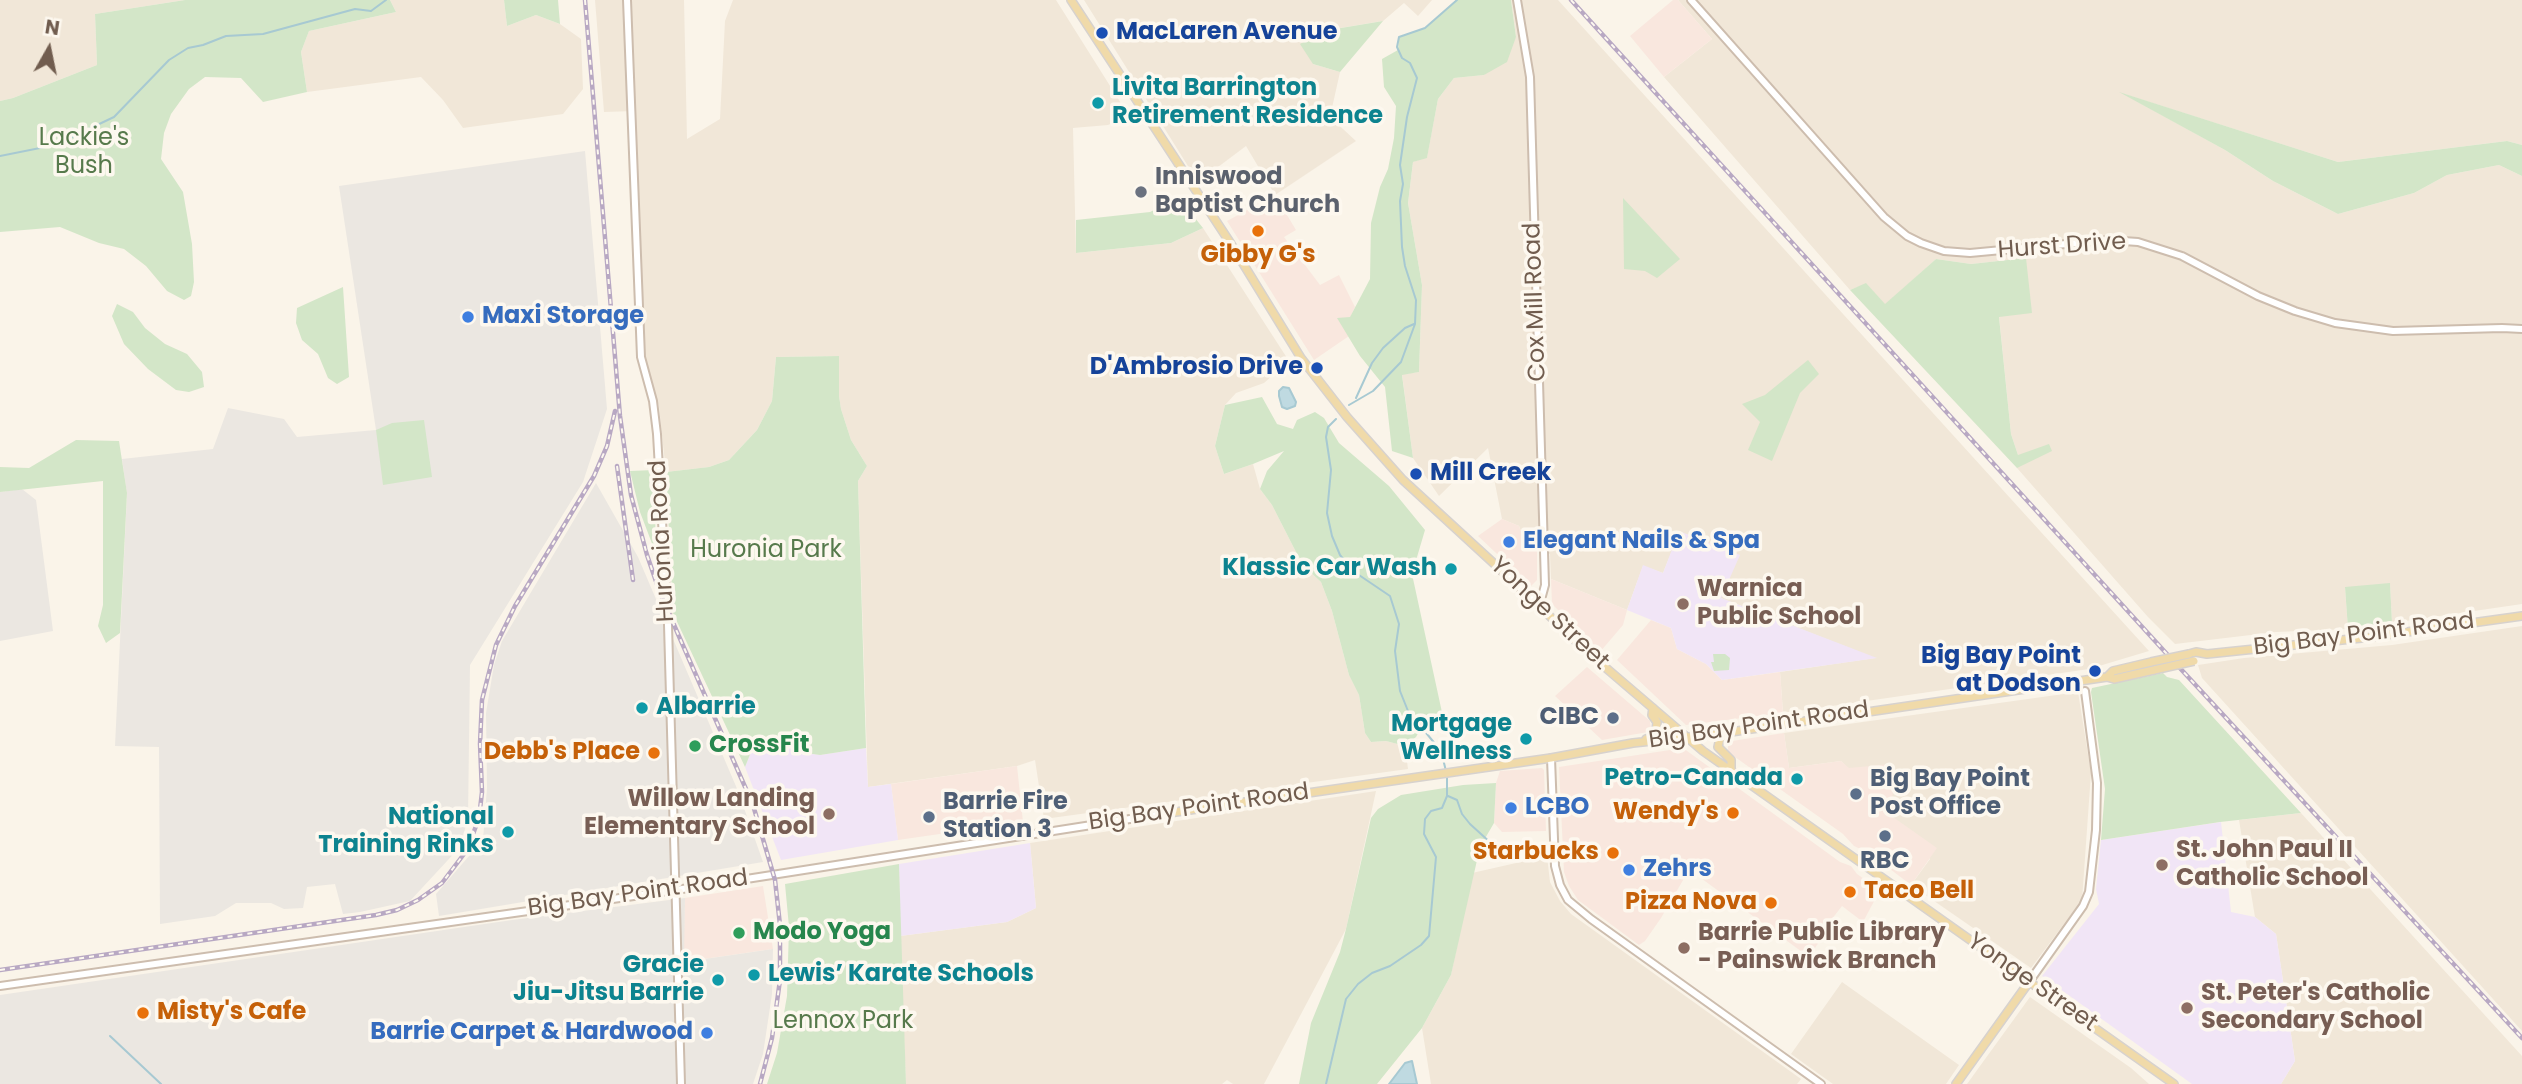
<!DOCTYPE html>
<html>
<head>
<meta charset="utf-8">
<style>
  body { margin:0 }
  #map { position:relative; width:2522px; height:1084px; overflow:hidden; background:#faf4e9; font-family:Poppins,sans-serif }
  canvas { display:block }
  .north { position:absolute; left:14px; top:14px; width:70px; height:70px; -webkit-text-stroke:5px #fdf8ef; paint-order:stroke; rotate:9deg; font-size:19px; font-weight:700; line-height:28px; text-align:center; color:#715d4f }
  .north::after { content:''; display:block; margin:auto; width:24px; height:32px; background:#715d4f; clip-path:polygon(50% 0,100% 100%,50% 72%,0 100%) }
</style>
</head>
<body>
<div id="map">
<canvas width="2522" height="1084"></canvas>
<div class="north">N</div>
</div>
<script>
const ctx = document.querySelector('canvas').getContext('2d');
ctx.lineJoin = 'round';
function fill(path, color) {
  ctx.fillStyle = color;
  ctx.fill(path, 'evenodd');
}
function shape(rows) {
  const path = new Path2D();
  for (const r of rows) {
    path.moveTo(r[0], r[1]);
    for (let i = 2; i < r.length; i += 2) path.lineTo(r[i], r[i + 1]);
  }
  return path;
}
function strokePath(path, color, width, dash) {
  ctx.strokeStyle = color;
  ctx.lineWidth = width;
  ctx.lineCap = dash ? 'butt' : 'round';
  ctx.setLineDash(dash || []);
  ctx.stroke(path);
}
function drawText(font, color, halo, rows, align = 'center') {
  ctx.font = font + ' Poppins,sans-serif';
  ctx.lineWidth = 7;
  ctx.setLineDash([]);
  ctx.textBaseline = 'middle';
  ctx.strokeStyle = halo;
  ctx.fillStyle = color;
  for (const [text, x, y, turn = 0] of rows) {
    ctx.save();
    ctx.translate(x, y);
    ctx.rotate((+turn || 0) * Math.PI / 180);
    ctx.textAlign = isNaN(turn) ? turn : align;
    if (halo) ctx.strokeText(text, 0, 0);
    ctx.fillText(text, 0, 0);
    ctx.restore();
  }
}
fill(shape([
  [0,0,185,0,95,14,97,65,13,98,0,101],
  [390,0,504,0,507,26,536,15,560,24,581,39,583,89,563,114,463,128,443,100,421,77,307,92,301,52,309,31,396,12],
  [595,0,684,0,687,139,720,119,725,21,733,0,1056,0,1129,116,1108,125,1073,128,1076,253,1171,243,1203,228,1289,361,1264,383,1236,393,1225,405,1215,446,1224,474,1253,464,1260,489,1272,505,1297,554,1307,569,1321,582,1332,611,1349,675,1359,695,1365,733,1371,742,1386,741,1405,746,1408,769,1044,819,1035,760,1017,766,868,787,858,481,867,466,851,440,841,409,839,396,839,356,776,357,772,401,757,430,729,460,709,467,666,472,659,407,645,359,635,111,604,112],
  [1084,0,1432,0,1418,16,1404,3,1383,21,1323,31,1313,64,1340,72,1330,117,1356,141,1275,195,1246,146,1198,182],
  [1511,0,1558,0,2149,651,2089,669,1783,713,1780,672,1875,658,1721,598,1680,531,1663,573,1643,566,1627,610,1551,579,1550,554,1526,544,1519,526,1502,519,1488,448,1439,496,1413,458,1402,374,1419,372,1422,285,1408,203,1413,162,1427,157,1438,99,1454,78,1484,75,1516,37],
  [1678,0,2522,0,2522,145,2507,141,2338,162,2124,94,2225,150,2273,181,2338,214,2414,193,2447,175,2499,165,2522,176,2522,604,2392,623,2390,584,2345,588,2348,629,2276,632,2175,644,2148,617,2017,468,2018,455,2011,434,1999,316,2026,258,1971,264,1936,259,1885,305,1866,284,1850,290,1664,77,1712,39],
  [2522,626,2522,1031,2202,678,2198,665,2244,658,2392,645],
  [2078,692,2091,773,2082,900,2031,968,1911,885,1930,859,1841,761,1789,768,1784,733],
  [1376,791,1346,929,1264,1084,1233,1084,1227,1080,1222,1084,906,1084,900,936,1007,922,1036,908,1030,843],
  [2301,813,2522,1056,2522,1084,2281,1084,2295,1061,2276,934,2255,917,2239,820],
  [1547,856,1550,882,1560,901,1571,914,1801,1079,1797,1084,1431,1084,1422,1028,1451,975,1472,873],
  [1842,982,1959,1065,1946,1084,1833,1084,1791,1054],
  [2030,997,2131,1068,2149,1084,1967,1084]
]), '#f1e7d8');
fill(shape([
  [1673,0,1678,0,1712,39,1664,77,1630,36],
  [1275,195,1296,230,1284,237,1320,285,1339,275,1355,307,1350,318,1338,318,1349,336,1314,360,1227,221],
  [1502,519,1519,526,1526,544,1537,549,1537,580,1531,586,1478,536],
  [1551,579,1627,610,1623,625,1600,652,1552,604],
  [1651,620,1671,628,1677,649,1706,664,1722,680,1780,672,1783,713,1686,725,1617,660],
  [1587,667,1650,721,1651,728,1648,732,1602,740,1555,696],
  [1784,733,1789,768,1841,761,1849,768,1892,764,1893,817,1937,848,1911,885,1869,853,1854,846,1843,834,1728,752,1728,744,1732,741],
  [1683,748,1840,862,1851,866,1857,874,1880,890,1863,922,1842,906,1825,928,1825,933,1809,957,1698,876,1686,875,1661,918,1645,941,1639,945,1578,900,1569,886,1564,872,1559,767],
  [1017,766,1023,822,898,840,891,784],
  [1542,768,1544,770,1546,831,1502,832,1494,823,1496,783,1500,771],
  [763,886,773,949,683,962,685,898]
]), '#f9e7de');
fill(shape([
  [585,151,607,409,583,482,470,665,468,818,460,847,410,901,360,912,343,914,335,884,307,887,303,908,284,909,271,903,236,903,215,916,160,924,159,747,115,746,127,494,122,459,213,449,228,408,284,419,297,437,376,430,339,186],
  [596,483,638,557,738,791,763,862,439,916,436,894,483,840,487,788,486,713,494,665,502,641],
  [22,489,36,500,53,631,0,641,0,492],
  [685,898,684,962,773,949,772,994,763,1054,753,1084,0,1084,0,995,512,920]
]), '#ebe7e1');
fill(shape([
  [1679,531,1740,555,1721,598,1877,658,1722,680,1706,664,1677,649,1671,628,1627,610,1643,565,1663,573],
  [788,738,806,753,820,755,866,748,868,787,891,784,898,840,781,860,745,767,751,752],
  [2221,822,2231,912,2255,917,2276,934,2295,1061,2281,1084,2192,1084,2042,976,2099,904,2096,889,2101,840],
  [1030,843,1036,908,1007,922,900,936,899,864]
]), '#f1e5f6');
fill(shape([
  [185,0,390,0,396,12,309,31,301,52,307,92,263,102,241,78,205,77,189,89,171,114,164,133,161,159,183,192,192,244,194,282,191,296,184,300,167,291,146,266,124,249,99,243,60,227,0,232,0,101,13,98,97,65,95,14],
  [504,0,558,0,560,24,536,15,507,26],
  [1456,0,1511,0,1516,37,1507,62,1484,75,1454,78,1438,99,1427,158,1413,162,1408,203,1422,285,1419,372,1402,375,1413,458,1392,451,1385,387,1360,356,1337,318,1350,317,1370,279,1371,223,1380,187,1388,169,1394,138,1396,106,1384,87,1382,59,1398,50,1399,37,1425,28],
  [1383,21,1340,72,1313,64,1300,44,1323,31],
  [2119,92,2338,162,2507,141,2522,145,2522,176,2499,165,2447,175,2414,193,2338,214,2273,181,2225,150],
  [1179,198,1203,228,1171,243,1076,253,1076,220,1150,212],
  [1623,198,1680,259,1657,278,1645,271,1624,269],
  [2026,258,2032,313,1999,317,2011,434,2018,455,2049,444,2052,451,2017,468,1850,290,1866,283,1885,304,1936,259,1971,264],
  [343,287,349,377,337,384,328,378,318,354,302,340,296,323,297,308],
  [117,304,133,312,145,328,165,344,187,354,202,372,204,387,189,392,176,390,148,369,124,344,112,316],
  [839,356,839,396,841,409,851,440,867,466,858,481,866,748,820,755,806,753,788,739,751,752,745,767,673,613,666,472,709,467,729,460,757,430,772,401,776,357],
  [1808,360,1819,374,1800,393,1772,461,1748,450,1760,422,1742,404,1765,395],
  [1262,397,1277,424,1293,429,1297,420,1315,412,1324,418,1339,443,1389,486,1425,530,1412,574,1443,717,1427,718,1416,737,1405,746,1386,741,1371,742,1365,733,1359,695,1349,675,1332,611,1321,582,1307,569,1297,554,1272,505,1260,489,1267,471,1284,451,1253,464,1224,474,1215,446,1225,405],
  [424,420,432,477,383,485,376,430,392,423],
  [76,440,119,441,127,493,120,633,106,643,98,626,103,605,103,481,0,492,0,467,29,468],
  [654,470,656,554,640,512,630,471],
  [2390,583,2392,623,2348,629,2345,587],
  [1713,654,1725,654,1730,658,1729,670,1714,671,1711,662,1714,662],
  [2163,673,2167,677,2179,680,2301,813,2220,822,2101,840,2105,789,2091,692,2092,688],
  [1496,783,1494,823,1480,847,1451,975,1422,1028,1377,1084,1299,1084,1311,1023,1340,952,1346,929,1371,818,1378,809,1401,795,1463,785],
  [899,864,906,1084,767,1084,777,1053,787,996,789,927,785,884]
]), '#d3e6c8');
const water = shape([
  [1283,387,1289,388,1296,402,1295,406,1287,409,1282,407,1279,396,1279,391,1283,387],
  [1412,1061,1417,1084,1389,1084,1405,1063,1412,1061]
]);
fill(water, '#bfdae1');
strokePath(water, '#a7c9d2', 2);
strokePath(shape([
  [0,156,55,145,114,117,169,60,188,48,203,45,226,36,263,34,355,9,371,11,386,0],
  [1356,398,1372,363,1383,348,1405,328,1414,324],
  [1349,405,1373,391,1401,362,1415,324,1416,300,1405,266,1402,247,1400,201,1403,184,1400,165,1407,117,1417,78,1410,63,1402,58,1397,47,1399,37,1425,28,1457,0],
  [1336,419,1328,427,1326,437,1331,470,1327,513,1332,536,1340,555,1353,571,1390,596,1399,624,1395,651,1400,691,1408,711,1441,751,1446,771],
  [1448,796,1457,800,1462,814,1470,824,1492,844,1503,849,1523,849],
  [110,1036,161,1084],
  [1326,1084,1346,999,1358,984,1372,973,1390,966,1421,945,1429,936,1436,857,1424,834,1425,819,1431,811,1442,808,1447,796,1447,776]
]), '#a7c9d2', 2);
const secondary = shape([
  [627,0,641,357,653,401,657,434,668,625,681,1084],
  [1691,0,1884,217,1907,236,1921,243,1944,251,1970,253,2109,240,2138,242,2182,256,2258,296,2295,311,2335,323,2393,331,2502,328,2522,329],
  [1501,570,1535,602,1542,596,1545,585,1530,77,1517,0],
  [1551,758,1555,866,1560,885,1568,900,1591,919,1821,1084],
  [2029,982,2083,906,2089,892,2096,830,2097,783,2085,691],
  [0,986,676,890,1162,814]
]);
const primary = shape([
  [1071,0,1231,244,1301,358,1347,417,1403,480,1501,570],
  [1535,602,1585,650,1703,751,2174,1084],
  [2189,654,2196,652,2207,654,2371,637,2522,616],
  [2107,677,2113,671,2151,662],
  [1726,736,1720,738,1718,747,1731,760,1731,770],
  [1646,739,1652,737,1656,731,1657,722,1652,715,1653,708],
  [1162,814,1551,758,1633,743,1717,734,2107,677,2114,679,2154,670],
  [1956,1084,2029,982]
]);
strokePath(secondary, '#cdbdae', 10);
strokePath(primary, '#d7d2ce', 10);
strokePath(secondary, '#fff', 6);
strokePath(primary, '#f0daa9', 7);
const rail = shape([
  [585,0,620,416,631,495,647,555,660,593,753,805,775,880,780,925,780,980,772,1038,760,1084],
  [1571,0,2166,653,2522,1038],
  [617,466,633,580],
  [0,970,376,915,397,910,418,900,442,883,467,850,479,818,482,792,480,744,482,700,496,645,515,606,594,476,607,446,615,411]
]);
strokePath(rail, '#b8a8c3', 4.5);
strokePath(rail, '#fdf8ef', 2, [5]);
const primaryBridge = shape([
  [2151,662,2189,654],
  [2154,670,2194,661]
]);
strokePath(primaryBridge, '#d7d2ce', 10, []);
strokePath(primaryBridge, '#f0daa9', 7);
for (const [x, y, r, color] of [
  [1102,33,7,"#1a4fb4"],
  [1098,103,7,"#0f9aa8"],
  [1141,192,7,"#6b7280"],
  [1258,231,7,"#e8710a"],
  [468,317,7,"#3f7fe0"],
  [1317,368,7,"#1a4fb4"],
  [1416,474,7,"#1a4fb4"],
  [1509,542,7,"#3f7fe0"],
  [1451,569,7,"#0f9aa8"],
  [1683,604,7,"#8d6e63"],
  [2095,671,7,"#1a4fb4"],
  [642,708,7,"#0f9aa8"],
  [1613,718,7,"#5c6f8a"],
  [1526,739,7,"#0f9aa8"],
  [695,746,7,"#2e9e5b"],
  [654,753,7,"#e8710a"],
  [1797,779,7,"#0f9aa8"],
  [1856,794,7,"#5c6f8a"],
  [1511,808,7,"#3f7fe0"],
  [1733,813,7,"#e8710a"],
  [829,814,7,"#8d6e63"],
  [929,817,7,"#5c6f8a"],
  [508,832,7,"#0f9aa8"],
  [1885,836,7,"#5c6f8a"],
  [1613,853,7,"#e8710a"],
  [2162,865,7,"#8d6e63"],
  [1629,870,7,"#3f7fe0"],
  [1850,892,7,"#e8710a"],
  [1771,903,7,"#e8710a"],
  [739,933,7,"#2e9e5b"],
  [1684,948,7,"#8d6e63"],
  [754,975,7,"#0f9aa8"],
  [718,980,7,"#0f9aa8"],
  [2187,1008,7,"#8d6e63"],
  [143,1013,7,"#e8710a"],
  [707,1033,7,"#3f7fe0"]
]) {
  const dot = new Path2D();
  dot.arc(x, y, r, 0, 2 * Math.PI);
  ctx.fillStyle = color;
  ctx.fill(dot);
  strokePath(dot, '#fdf8ef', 2.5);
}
drawText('bold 24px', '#164399', '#fdf8ef', [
  ["MacLaren Avenue",1116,33],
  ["D'Ambrosio Drive",1303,368,"right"],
  ["Mill Creek",1430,474],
  ["Big Bay Point",2081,657,"right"],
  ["at Dodson",2081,685,"right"]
], 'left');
drawText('bold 24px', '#0d838f', '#fdf8ef', [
  ["Livita Barrington",1112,89,"left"],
  ["Retirement Residence",1112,117,"left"],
  ["Klassic Car Wash",1437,569],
  ["Albarrie",656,708,"left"],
  ["Mortgage",1512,725],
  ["Wellness",1512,753],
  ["Petro-Canada",1783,779],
  ["National",494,818],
  ["Training Rinks",494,846],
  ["Gracie",704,966],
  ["Jiu-Jitsu Barrie",704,994],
  ["Lewis’ Karate Schools",768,975,"left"]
], 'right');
drawText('24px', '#577a4c', '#fdf8ef', [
  ["Lackie's",84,139],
  ["Bush",84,167],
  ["Huronia Park",766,551],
  ["Lennox Park",843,1022]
]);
drawText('bold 24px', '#5b616d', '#fdf8ef', [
  ["Inniswood",1155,178],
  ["Baptist Church",1155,206]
], 'left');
drawText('24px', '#715d4f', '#fdf8ef', [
  ["Hurst Drive",2062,247,-4],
  ["Cox Mill Road",1536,302,-92],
  ["Huronia Road",663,541,-93],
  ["Yonge Street",1549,614,43],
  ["Big Bay Point Road",2364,635,-7],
  ["Big Bay Point Road",1759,726,-8],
  ["Big Bay Point Road",1199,808,-8],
  ["Big Bay Point Road",638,894,-8],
  ["Yonge Street",2032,983,35]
]);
drawText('bold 24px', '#c56008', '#fdf8ef', [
  ["Gibby G's",1258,256,"center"],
  ["Debb's Place",640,753],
  ["Wendy's",1719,813],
  ["Starbucks",1599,853],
  ["Taco Bell",1864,892,"left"],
  ["Pizza Nova",1757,903],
  ["Misty's Cafe",157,1013,"left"]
], 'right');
drawText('bold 24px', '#366cbe', '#fdf8ef', [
  ["Maxi Storage",482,317],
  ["Elegant Nails & Spa",1523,542],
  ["LCBO",1525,808],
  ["Zehrs",1643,870],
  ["Barrie Carpet & Hardwood",693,1033,"right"]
], 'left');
drawText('bold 24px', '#785e54', '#fdf8ef', [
  ["Warnica",1697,590],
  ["Public School",1697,618],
  ["Willow Landing",815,800,"right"],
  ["Elementary School",815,828,"right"],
  ["St. John Paul II",2176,851],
  ["Catholic School",2176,879],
  ["Barrie Public Library",1698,934],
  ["- Painswick Branch",1698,962],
  ["St. Peter's Catholic",2201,994],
  ["Secondary School",2201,1022]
], 'left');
drawText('bold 24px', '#4e5e75', '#fdf8ef', [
  ["CIBC",1599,718,"right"],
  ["Big Bay Point",1870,780],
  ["Post Office",1870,808],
  ["Barrie Fire",943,803],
  ["Station 3",943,831],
  ["RBC",1885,862,"center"]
], 'left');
drawText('bold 24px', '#27864d', '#fdf8ef', [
  ["CrossFit",709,746],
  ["Modo Yoga",753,933]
], 'left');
</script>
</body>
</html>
